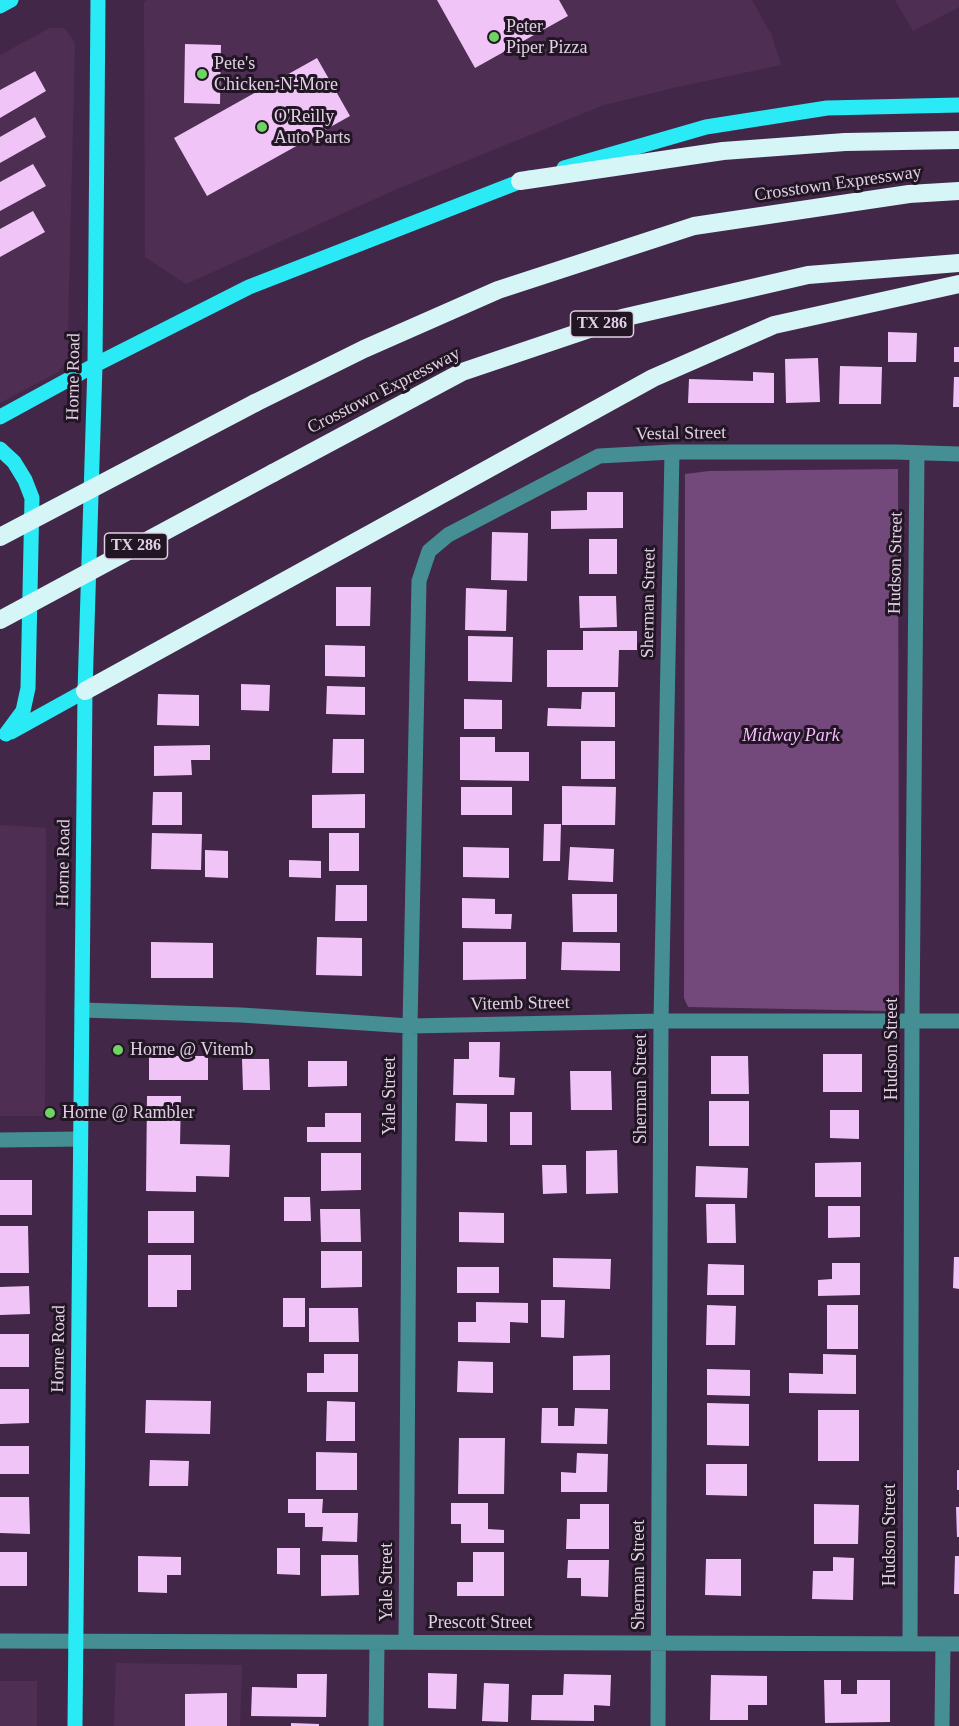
<!DOCTYPE html>
<html>
<head>
<meta charset="utf-8">
<style>
  body { margin:0 }
  canvas { display:block; background:#432748 }
</style>
</head>
<body>
<canvas width="959" height="1726"></canvas>
<script>
const ctx = document.querySelector('canvas').getContext('2d');
ctx.lineJoin = 'round';
function fill(path, color) {
  ctx.fillStyle = color;
  ctx.fill(path, 'evenodd');
}
function shape(rows) {
  const path = new Path2D();
  for (const r of rows) {
    path.moveTo(r[0], r[1]);
    for (let i = 2; i < r.length; i += 2) path.lineTo(r[i], r[i + 1]);
  }
  return path;
}
function strokePath(path, color, width, dash) {
  ctx.strokeStyle = color;
  ctx.lineWidth = width;
  ctx.lineCap = dash ? 'butt' : 'round';
  ctx.setLineDash(dash || []);
  ctx.stroke(path);
}
function drawText(font, color, halo, rows, align = 'center') {
  ctx.font = font + ' Georgia,serif';
  ctx.lineWidth = 6;
  ctx.setLineDash([]);
  ctx.textBaseline = 'middle';
  ctx.strokeStyle = halo;
  ctx.fillStyle = color;
  for (const [text, x, y, turn = 0] of rows) {
    ctx.save();
    ctx.translate(x, y);
    ctx.rotate((+turn || 0) * Math.PI / 180);
    ctx.textAlign = isNaN(turn) ? turn : align;
    if (halo) ctx.strokeText(text, 0, 0);
    ctx.fillText(text, 0, 0);
    ctx.restore();
  }
}
fill(shape([
  [147,0,752,0,772,36,781,65,677,87,604,105,397,189,186,284,145,257,144,2],
  [895,0,959,0,959,7,913,31],
  [50,28,62,28,67,31,75,43,68,326,71,355,66,364,58,372,0,403,0,55],
  [0,825,46,828,45,1116,0,1116],
  [116,1663,242,1665,240,1726,114,1726],
  [0,1681,37,1681,37,1726,0,1726]
]), '#4f2e54');
fill(shape([
  [898,469,899,1003,888,1011,688,1007,684,998,685,474,709,471]
]), '#73487a');
fill(shape([
  [437,0,559,0,568,16,475,68],
  [185,44,221,45,220,104,184,103],
  [317,58,350,116,207,196,174,138],
  [35,71,46,91,0,118,0,90],
  [35,117,46,137,0,163,0,137],
  [33,164,46,186,0,211,0,182],
  [33,211,45,232,0,257,0,229],
  [888,332,917,333,916,362,888,362],
  [954,347,959,347,959,362,954,362],
  [818,358,820,402,786,403,785,359],
  [840,366,882,367,881,404,839,404],
  [753,372,774,373,774,403,688,403,689,379,753,381],
  [954,377,959,377,959,407,953,407],
  [587,492,623,492,623,528,551,529,551,511,587,510],
  [492,532,528,533,527,581,491,580],
  [589,539,617,539,617,574,589,574],
  [336,587,371,587,370,626,336,626],
  [466,588,507,590,506,631,465,630],
  [579,596,616,596,617,627,580,628],
  [583,631,637,631,637,650,619,650,618,687,547,687,547,650,583,650],
  [468,636,513,637,512,682,468,681],
  [325,645,365,646,365,677,325,676],
  [241,684,270,685,269,711,241,710],
  [327,686,365,687,365,715,326,714],
  [582,692,615,692,615,727,547,726,548,708,581,709],
  [158,694,199,695,199,726,157,725],
  [464,699,502,700,502,729,464,729],
  [460,737,495,737,495,752,529,752,529,781,460,780],
  [333,739,364,739,364,773,332,773],
  [581,741,615,741,615,779,581,779],
  [210,745,210,760,191,760,192,775,154,776,154,746],
  [562,786,616,787,615,825,562,825],
  [461,787,512,787,512,815,461,815],
  [153,792,182,792,182,825,152,825],
  [365,794,365,828,312,828,312,795],
  [544,824,561,824,560,861,543,861],
  [152,833,202,834,201,870,151,869],
  [329,833,359,833,359,871,329,871],
  [463,847,509,848,509,878,463,877],
  [570,847,614,849,613,882,568,880],
  [205,850,228,851,228,878,205,877],
  [289,860,321,861,321,878,289,877],
  [336,885,367,885,367,921,335,921],
  [572,894,617,894,617,932,573,932],
  [462,898,495,899,495,914,512,914,511,929,462,928],
  [317,937,362,938,362,976,316,975],
  [151,942,213,943,213,978,151,978],
  [463,942,526,942,526,979,463,980],
  [562,942,620,943,620,971,561,970],
  [469,1042,500,1042,499,1077,515,1078,514,1095,453,1095,454,1059,469,1059],
  [823,1054,862,1054,862,1092,823,1092],
  [149,1056,208,1056,208,1080,149,1080],
  [711,1056,748,1056,749,1094,711,1094],
  [242,1059,269,1059,270,1090,243,1090],
  [308,1061,347,1061,347,1086,308,1087],
  [570,1071,611,1071,612,1110,571,1110],
  [147,1096,181,1096,180,1144,230,1145,229,1177,196,1176,196,1192,146,1191],
  [709,1101,749,1101,749,1146,709,1146],
  [456,1103,487,1104,487,1142,455,1141],
  [830,1110,859,1110,859,1139,830,1138],
  [510,1112,532,1112,532,1145,510,1145],
  [325,1113,361,1113,361,1142,307,1142,307,1127,325,1127],
  [617,1150,618,1193,586,1194,586,1151],
  [321,1153,361,1153,361,1190,321,1191],
  [861,1162,861,1197,815,1197,815,1163],
  [542,1165,566,1165,567,1193,543,1194],
  [696,1166,748,1168,747,1198,695,1197],
  [0,1180,32,1180,32,1215,0,1215],
  [284,1197,310,1197,311,1221,284,1221],
  [706,1204,735,1204,736,1243,707,1243],
  [828,1206,860,1206,860,1237,828,1238],
  [320,1209,360,1209,361,1242,321,1242],
  [148,1211,194,1211,194,1243,148,1243],
  [459,1212,504,1213,504,1243,459,1242],
  [0,1226,28,1226,29,1273,0,1273],
  [321,1251,362,1251,362,1287,321,1288],
  [148,1255,191,1255,191,1290,177,1290,177,1307,148,1307],
  [954,1257,959,1257,959,1289,953,1288],
  [553,1258,611,1259,610,1289,553,1287],
  [832,1263,860,1263,860,1295,818,1296,818,1280,832,1279],
  [708,1264,744,1265,744,1295,707,1295],
  [457,1267,499,1267,499,1293,457,1293],
  [29,1286,30,1314,0,1315,0,1287],
  [283,1298,305,1298,305,1327,283,1327],
  [541,1300,565,1300,564,1338,541,1337],
  [476,1302,528,1303,528,1323,510,1322,510,1343,458,1342,458,1322,476,1322],
  [707,1305,736,1306,735,1345,706,1345],
  [827,1305,858,1305,858,1349,827,1349],
  [309,1308,358,1308,359,1342,309,1342],
  [0,1334,29,1334,29,1367,0,1367],
  [324,1354,358,1354,358,1392,307,1392,307,1373,324,1373],
  [823,1354,856,1355,856,1394,789,1393,789,1373,823,1374],
  [610,1355,610,1390,573,1390,573,1356],
  [458,1361,493,1362,493,1393,457,1392],
  [707,1369,750,1370,750,1396,707,1395],
  [0,1389,29,1389,29,1423,0,1424],
  [146,1400,211,1401,210,1434,145,1433],
  [327,1401,355,1402,355,1441,326,1441],
  [707,1403,749,1404,749,1446,707,1445],
  [542,1408,558,1408,558,1426,574,1426,575,1408,608,1409,607,1444,541,1443],
  [818,1410,859,1410,859,1461,818,1461],
  [459,1438,505,1438,504,1494,458,1494],
  [0,1446,29,1446,29,1474,0,1474],
  [316,1452,357,1453,357,1490,316,1490],
  [577,1453,608,1454,607,1492,561,1492,561,1472,576,1473],
  [150,1460,189,1461,188,1486,149,1486],
  [706,1464,747,1464,747,1496,706,1495],
  [957,1470,959,1470,959,1490,957,1490],
  [0,1497,29,1497,30,1534,0,1533],
  [288,1499,323,1499,322,1513,358,1513,357,1542,322,1541,323,1527,305,1527,305,1513,288,1513],
  [451,1503,488,1503,488,1529,504,1530,504,1543,461,1543,461,1524,451,1524],
  [580,1504,609,1504,609,1549,566,1549,567,1519,580,1519],
  [814,1504,859,1505,858,1544,814,1544],
  [956,1507,959,1507,959,1537,957,1537],
  [277,1548,300,1548,300,1575,277,1574],
  [0,1552,27,1552,27,1586,0,1586],
  [473,1552,504,1552,504,1596,457,1596,457,1582,473,1582],
  [321,1555,358,1555,359,1595,321,1596],
  [138,1556,181,1557,181,1575,167,1575,167,1593,138,1592],
  [955,1556,959,1556,959,1594,954,1594],
  [833,1557,854,1558,853,1600,812,1599,813,1571,833,1571],
  [706,1559,741,1559,741,1596,705,1595],
  [568,1560,609,1560,608,1597,581,1596,581,1578,567,1578],
  [428,1673,457,1674,456,1709,428,1708],
  [297,1674,327,1674,326,1717,251,1716,252,1687,297,1688],
  [564,1674,611,1675,610,1706,594,1705,594,1721,531,1720,532,1695,563,1695],
  [711,1675,767,1676,767,1705,748,1705,748,1720,710,1720],
  [824,1680,841,1680,841,1694,857,1694,857,1680,890,1680,890,1722,825,1723],
  [484,1683,509,1684,508,1722,482,1721],
  [227,1693,227,1726,185,1726,185,1694],
  [291,1723,319,1724,319,1726,291,1726]
]), '#f0c4f7');
strokePath(shape([
  [82,1010,241,1015,410,1026,661,1021,959,1021],
  [0,1140,80,1139],
  [0,1641,959,1644],
  [406,1642,410,1026,419,581,429,551,448,535,599,456,672,452,895,452,959,454],
  [910,1644,912,1021,917,453],
  [376,1726,377,1643],
  [658,1726,661,1021,672,452],
  [942,1726,943,1644]
]), '#458f94', 15);
strokePath(shape([
  [0,6,11,0],
  [564,168,706,127,827,108,959,105],
  [0,417,95,365,249,287,529,178],
  [0,449,14,462,25,480,32,498,28,688,23,711,6,734],
  [11,732,85,691],
  [75,1726,85,691,95,365,98,0]
]), '#2aeaf6', 15);
strokePath(shape([
  [520,181,723,151,845,142,959,140],
  [255,403,364,349,498,290,694,226,909,194,959,191],
  [273,473,462,372,622,318,808,275,959,263],
  [85,691,653,378,774,325,959,284]
]), '#d6f5f7', 18);
strokePath(shape([
  [0,537,255,403],
  [0,620,273,473]
]), '#d6f5f7', 18);
for (const [x, y, r, color] of [
  [494,37,6,"#6dd361"],
  [202,74,6,"#6dd361"],
  [262,127,6,"#6dd361"],
  [118,1050,6,"#6dd361"],
  [50,1113,6,"#6dd361"]
]) {
  const dot = new Path2D();
  dot.arc(x, y, r, 0, 2 * Math.PI);
  ctx.fillStyle = color;
  ctx.fill(dot);
  strokePath(dot, '#221625', 2);
}
for (const [x, y, w] of [
  [602,324,63],
  [136,546,63]
]) {
  const box = new Path2D();
  box.roundRect(x - w / 2, y - 13, w, 26, 4.5);
  ctx.fillStyle = '#221625';
  ctx.fill(box);
  strokePath(box, '#e1cfe4', 1.5);
}
drawText('bold 16px', '#e1cfe4', null, [
  ["TX 286",602,324],
  ["TX 286",136,546]
]);
drawText('18px', '#e1cfe4', '#221625', [
  ["Peter",506,27],
  ["Piper Pizza",506,48],
  ["Pete's",214,64],
  ["Chicken-N-More",214,85],
  ["O'Reilly",274,117],
  ["Auto Parts",274,138],
  ["Horne @ Vitemb",130,1050],
  ["Horne @ Rambler",62,1113]
], 'left');
drawText('18px', '#e1cfe4', '#221625', [
  ["Crosstown Expressway",838,184,-8],
  ["Horne Road",74,377,-89],
  ["Crosstown Expressway",384,391,-27],
  ["Vestal Street",681,434,-1],
  ["Hudson Street",896,563,-89],
  ["Sherman Street",649,603,-89],
  ["Horne Road",64,863,-89],
  ["Vitemb Street",520,1004,-1],
  ["Hudson Street",892,1049,-90],
  ["Sherman Street",641,1089,-90],
  ["Yale Street",390,1096,-90],
  ["Horne Road",59,1349,-89],
  ["Hudson Street",890,1535,-90],
  ["Sherman Street",639,1575,-90],
  ["Yale Street",387,1582,-90],
  ["Prescott Street",480,1623]
]);
drawText('italic 18px', '#f5bcfe', '#221625', [
  ["Midway Park",791,736]
]);
</script>
</body>
</html>
